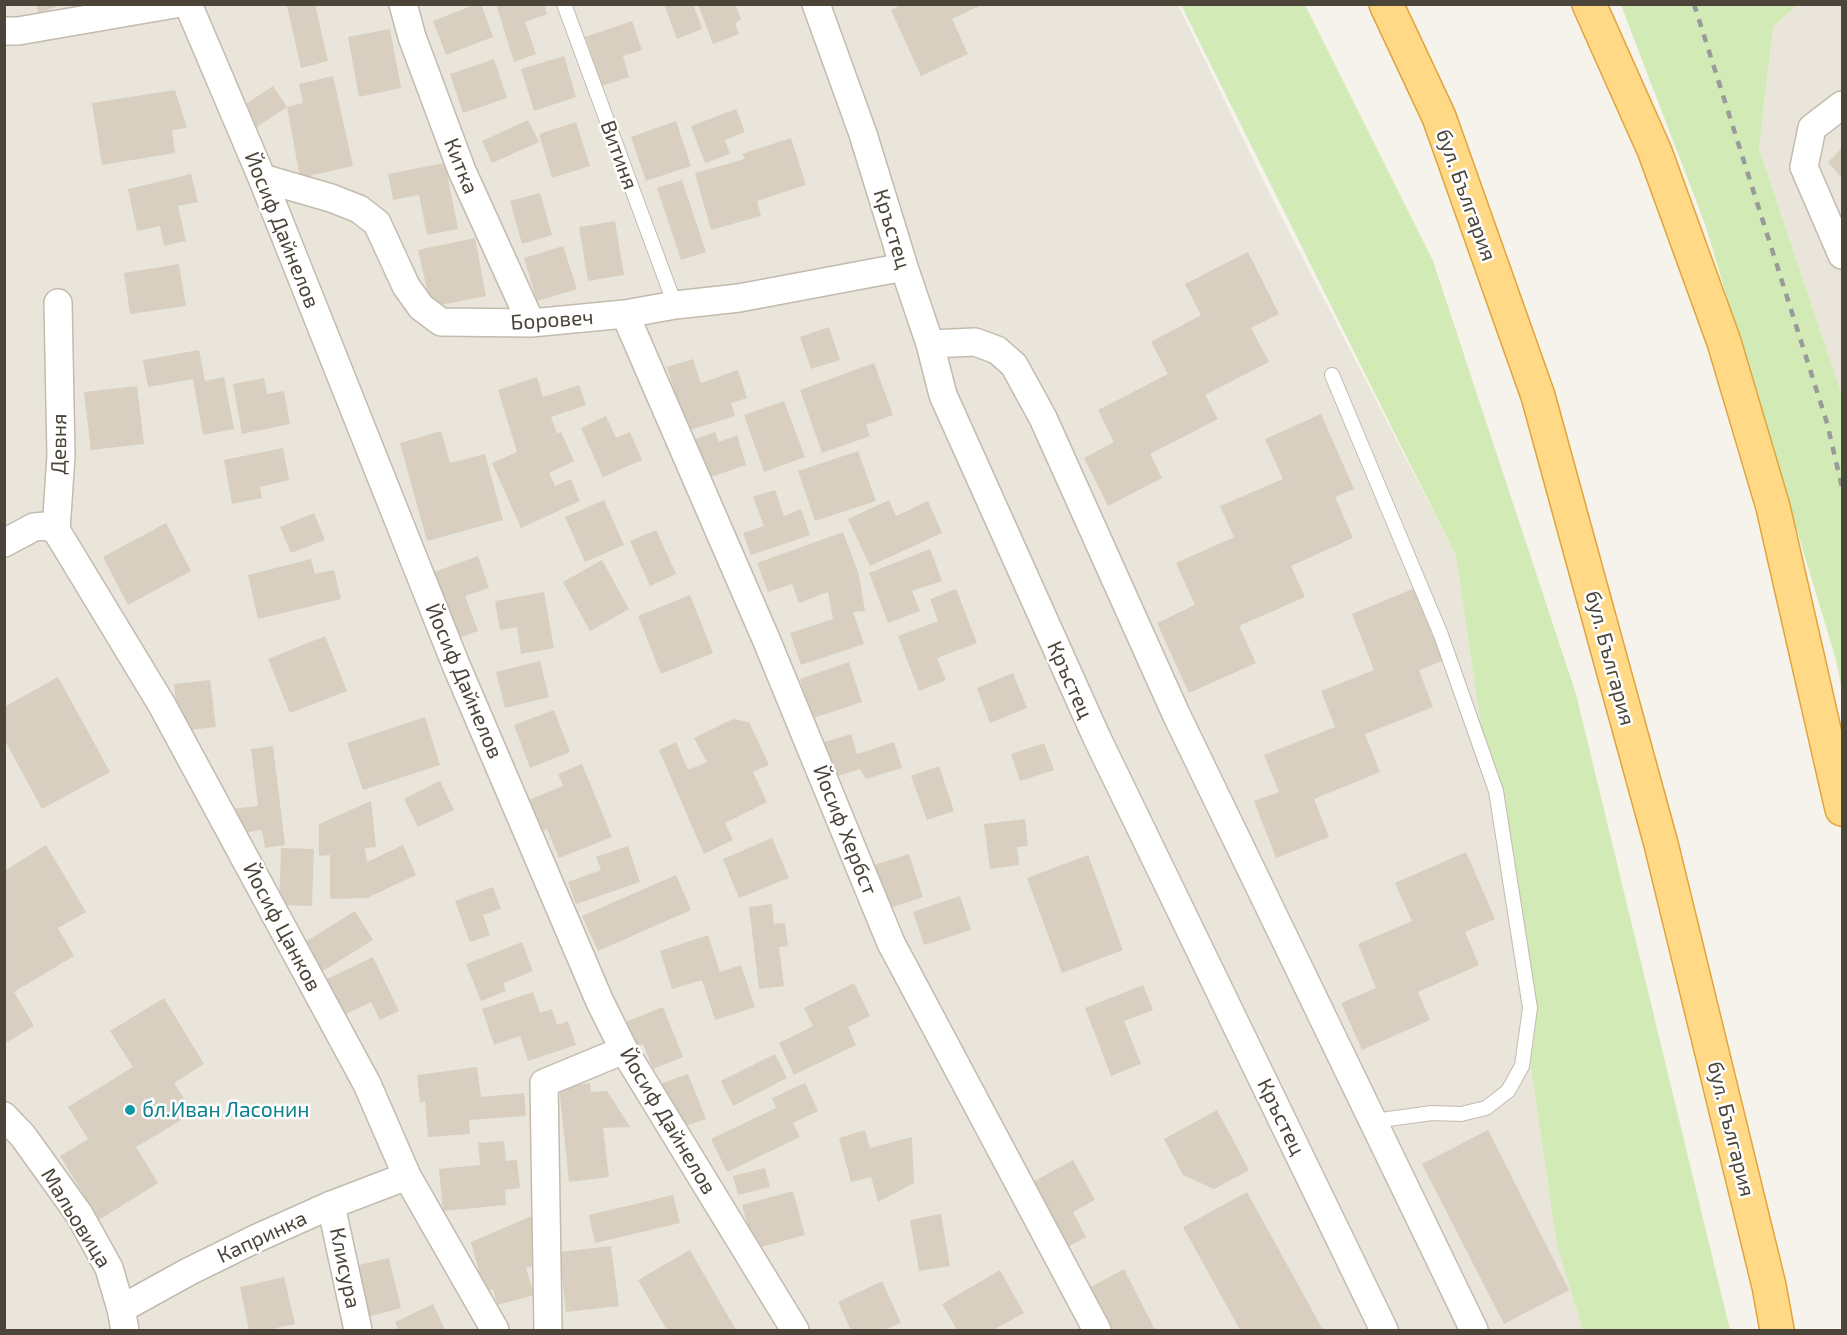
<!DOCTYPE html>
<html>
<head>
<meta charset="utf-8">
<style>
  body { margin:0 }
  #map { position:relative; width:1847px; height:1335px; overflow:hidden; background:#f6f3ec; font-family:"Exo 2",sans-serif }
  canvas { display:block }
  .frame { position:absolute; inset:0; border:6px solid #4b4439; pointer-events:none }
</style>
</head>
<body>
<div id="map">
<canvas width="1847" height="1335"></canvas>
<div class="frame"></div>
</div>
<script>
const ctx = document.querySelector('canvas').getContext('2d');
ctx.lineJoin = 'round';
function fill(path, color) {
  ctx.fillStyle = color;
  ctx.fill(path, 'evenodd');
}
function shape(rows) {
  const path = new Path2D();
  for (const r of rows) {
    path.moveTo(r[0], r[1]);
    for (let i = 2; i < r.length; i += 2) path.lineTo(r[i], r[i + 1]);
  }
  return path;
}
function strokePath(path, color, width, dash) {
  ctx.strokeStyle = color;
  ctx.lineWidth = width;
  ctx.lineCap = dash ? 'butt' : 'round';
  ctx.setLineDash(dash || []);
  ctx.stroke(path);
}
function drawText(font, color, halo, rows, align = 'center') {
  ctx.font = font + ' "Exo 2",sans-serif';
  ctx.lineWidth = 5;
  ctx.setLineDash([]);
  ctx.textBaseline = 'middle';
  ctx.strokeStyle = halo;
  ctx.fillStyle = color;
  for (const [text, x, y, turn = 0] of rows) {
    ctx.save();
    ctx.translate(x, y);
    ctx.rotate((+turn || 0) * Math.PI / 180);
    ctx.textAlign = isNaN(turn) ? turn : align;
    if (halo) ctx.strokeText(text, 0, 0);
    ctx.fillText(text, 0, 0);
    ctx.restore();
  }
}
fill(shape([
  [5,5,1178,5,1273,200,1456,556,1557,1246,1583,1330,5,1330],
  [1797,5,1842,5,1842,395,1759,149,1773,27]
]), '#eae5da');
fill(shape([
  [1181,5,1305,5,1433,261,1576,694,1730,1330,1583,1330,1557,1246,1456,556],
  [1621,5,1797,5,1773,27,1759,149,1842,395,1842,690,1836,660,1705,224]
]), '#d2eab5');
fill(shape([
  [36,4,61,4,61,5,39,13],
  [294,4,315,4,328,61,301,68,287,6],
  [476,4,481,4,493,37,446,55,433,21],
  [496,4,544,4,547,14,525,22,536,54,514,62],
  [664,4,693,4,702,29,677,39],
  [698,4,735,4,741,19,735,24,739,34,713,44],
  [903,4,984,4,952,19,968,54,921,76,891,10],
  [632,21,642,50,623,56,629,77,602,86,585,37],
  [390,29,401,88,359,97,348,37],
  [564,56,576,97,534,111,521,69],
  [494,59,507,98,463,113,450,74],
  [333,76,353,166,300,178,287,107,249,132,235,111,273,86,287,107,303,103,299,84],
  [175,90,187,128,172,130,175,153,102,165,92,103],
  [736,109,745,132,725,140,730,154,705,163,691,126],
  [528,120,539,142,492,163,482,141],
  [676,121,691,166,646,181,631,137],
  [576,122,590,166,552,178,539,134],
  [791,138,806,185,757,201,761,216,711,230,695,173,745,159,742,154],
  [1842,148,1842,178,1828,162],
  [445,163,458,229,427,235,419,195,393,200,388,174],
  [191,174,198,202,178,206,186,241,164,246,160,226,137,231,128,189],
  [682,180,706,252,681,260,657,188],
  [540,193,552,235,522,244,510,201],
  [615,221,624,275,588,281,579,227],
  [475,238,486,296,431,307,418,250],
  [563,246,577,289,537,301,524,258],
  [1248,252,1279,314,1251,328,1269,362,1205,395,1218,419,1150,454,1162,478,1108,506,1084,458,1114,442,1098,410,1168,374,1151,342,1201,315,1185,284],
  [179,264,186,306,130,314,124,273],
  [829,327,840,360,811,369,800,337],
  [199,350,205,381,224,377,234,429,203,435,193,379,148,387,143,360],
  [693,359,701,383,738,370,747,398,731,403,735,416,687,431,667,367],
  [874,363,893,415,866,425,870,436,822,453,800,390],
  [537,377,543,397,579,385,586,405,551,417,557,433,541,440,561,432,574,461,549,473,555,486,571,479,580,501,521,528,492,463,517,452,498,390],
  [264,378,267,394,284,391,290,424,242,434,233,384],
  [137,386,144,444,91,450,84,392],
  [784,401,805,457,764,472,744,415],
  [1321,414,1354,489,1335,497,1353,538,1291,566,1305,597,1239,626,1256,663,1189,693,1157,623,1195,605,1176,563,1234,537,1220,506,1283,479,1265,439],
  [606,416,616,438,630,432,642,460,603,477,581,428],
  [441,431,450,463,485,454,503,520,427,541,400,443],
  [715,432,719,442,737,435,746,465,705,479,692,440],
  [283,448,289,480,260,487,262,498,232,504,224,460],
  [858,451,876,501,815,521,798,471],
  [775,490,784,516,801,509,810,535,751,555,743,533,764,526,753,497],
  [604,500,624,545,585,562,565,517],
  [889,500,896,516,928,501,942,533,870,566,848,519],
  [314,513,325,540,291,553,280,527],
  [166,523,191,571,128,605,103,557],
  [656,530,676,574,650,586,630,541],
  [843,532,859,575,865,611,853,612,864,644,801,665,790,633,833,619,828,592,799,603,792,584,768,592,757,563],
  [930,549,942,581,912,591,920,611,888,623,869,573],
  [478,556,489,588,465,596,478,631,450,641,426,575],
  [311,559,315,574,334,570,341,599,258,619,248,575],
  [602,560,629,609,590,631,563,582],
  [1417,587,1445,660,1419,670,1433,707,1365,734,1380,772,1314,799,1329,837,1276,858,1254,801,1279,792,1264,755,1335,727,1321,691,1374,670,1352,614],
  [956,589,977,643,937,658,946,680,919,691,898,636,938,621,930,599],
  [544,592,554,648,521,654,517,627,500,630,495,601],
  [690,595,713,653,661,674,638,616],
  [325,636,347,691,290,713,268,659],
  [540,661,549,697,505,708,496,672],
  [849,662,862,702,813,718,800,679],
  [1013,673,1027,708,990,723,977,688],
  [58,677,110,772,42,809,4,739,4,707],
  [210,680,216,727,179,731,174,684],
  [554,710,570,752,530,768,514,725],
  [425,717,440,765,363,790,347,743],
  [733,719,749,722,769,765,753,772,767,802,725,823,733,840,704,854,659,750,676,742,688,770,707,762,694,738],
  [851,734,857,754,894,742,902,768,866,779,860,769,829,779,818,744],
  [1044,743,1054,770,1020,781,1011,754],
  [273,746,285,845,265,848,262,830,234,834,231,809,258,806,251,749],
  [582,764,612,837,559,858,547,829,532,835,519,804,563,786,558,774],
  [939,766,954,811,927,820,911,776],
  [440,781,454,810,418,827,404,799],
  [371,801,376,847,365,848,367,862,403,845,416,875,367,898,330,899,330,855,319,856,319,824],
  [1025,819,1028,846,1017,847,1019,865,990,869,984,824],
  [772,838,789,878,739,898,723,859],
  [46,845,86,912,58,928,74,956,14,992,34,1026,4,1044,4,871],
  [628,846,640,882,576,904,568,882,601,870,596,857],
  [281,848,314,849,312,906,279,905],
  [1466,852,1495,919,1465,932,1479,965,1418,992,1430,1020,1362,1050,1341,1003,1376,988,1358,944,1412,921,1395,883],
  [909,854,923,897,881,911,868,867],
  [1088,855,1123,950,1062,973,1027,878],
  [676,875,691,910,598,951,582,916],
  [493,887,501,909,483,915,490,935,470,942,455,901],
  [960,896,971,930,924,945,913,912],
  [772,904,774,924,785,923,788,946,779,947,784,986,759,989,749,907],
  [355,911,373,940,323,971,305,942],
  [708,935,720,972,741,965,755,1007,715,1020,702,980,672,989,660,951],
  [522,942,533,971,503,983,506,991,481,1001,466,964],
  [373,957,399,1011,380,1020,371,1002,344,1015,327,979],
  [854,983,870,1016,848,1027,856,1045,794,1075,779,1043,813,1026,804,1008],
  [1143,985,1153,1010,1124,1021,1141,1064,1111,1076,1085,1008],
  [533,992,540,1013,552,1009,557,1025,568,1021,576,1045,528,1061,520,1036,494,1045,482,1009],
  [164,998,204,1064,174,1083,193,1113,136,1147,158,1183,99,1220,60,1156,88,1139,68,1107,133,1067,110,1031],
  [663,1007,683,1057,653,1069,643,1044,630,1049,620,1024],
  [775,1054,787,1078,733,1106,721,1081],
  [477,1067,481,1097,524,1093,526,1116,469,1120,470,1134,428,1137,425,1101,420,1103,417,1075],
  [688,1074,706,1119,674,1130,657,1085],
  [590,1083,591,1092,607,1091,630,1127,603,1128,609,1177,569,1182,559,1087],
  [805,1083,818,1111,793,1123,800,1137,727,1172,711,1139,776,1108,772,1098],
  [1217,1110,1249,1170,1214,1189,1183,1175,1164,1139],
  [865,1130,870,1148,912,1137,914,1183,878,1202,871,1177,851,1182,839,1138],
  [1488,1130,1569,1290,1504,1324,1422,1164],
  [504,1141,506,1161,517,1160,520,1188,505,1190,506,1205,443,1211,439,1169,480,1165,478,1143],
  [1073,1160,1095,1200,1073,1212,1086,1237,1064,1249,1029,1184],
  [765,1168,770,1187,738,1195,733,1176],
  [793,1191,805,1235,754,1249,742,1205],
  [1247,1192,1323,1330,1240,1330,1183,1227],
  [673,1195,680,1223,595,1243,589,1215],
  [941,1214,950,1266,919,1271,910,1220],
  [532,1216,546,1262,526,1268,534,1295,497,1305,493,1289,484,1291,471,1242],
  [611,1246,619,1306,566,1312,559,1252],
  [690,1250,736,1330,667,1330,638,1280],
  [389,1258,401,1308,364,1318,351,1267],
  [1124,1269,1155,1330,1108,1330,1087,1289],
  [1000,1270,1024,1313,993,1330,957,1330,942,1304],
  [284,1277,295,1324,267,1330,249,1330,240,1287],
  [882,1281,901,1323,883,1330,851,1330,838,1302],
  [433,1304,445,1330,399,1330,395,1322]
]), '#d8cfc1');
const service = shape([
  [564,4,675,305],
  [1332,375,1441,635,1496,791,1530,1008,1522,1066,1508,1091,1486,1108,1461,1114,1432,1113,1374,1121]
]);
const minor = shape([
  [188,4,262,178,456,665,600,1002,624,1050,795,1330],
  [403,4,412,37,462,171,531,323],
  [816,4,863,134,904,267,930,344,943,395,1097,738,1384,1330],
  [4,31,18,31,175,4],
  [1842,105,1812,128,1804,167,1842,255],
  [262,178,331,198,359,209,377,223,406,286,421,307,441,322,531,323,625,314,675,305,739,298,904,267],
  [625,314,766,639,891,943,1097,1330],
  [930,344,975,342,997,350,1014,365,1043,418,1176,714,1474,1330],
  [56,530,162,705,367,1084,407,1176,495,1330],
  [4,543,34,527,46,526,56,530,61,456,58,303],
  [4,1116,23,1136,79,1214,109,1268,121,1309,125,1330],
  [331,1205,358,1330],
  [121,1309,188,1272,255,1239,331,1205,407,1176],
  [548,1330,544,1083,624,1050]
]);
const trunk = shape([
  [1386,4,1439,117,1538,396,1661,844,1769,1286,1777,1330],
  [1589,4,1655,152,1724,342,1773,507,1842,809]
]);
strokePath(service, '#c2bbae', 16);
strokePath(minor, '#c2bbae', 30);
strokePath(trunk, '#e0a43c', 36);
strokePath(service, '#fff', 14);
strokePath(minor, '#fff', 27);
strokePath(trunk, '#ffd985', 33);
strokePath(shape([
  [1694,4,1827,423,1842,487]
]), '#9a9a9a', 4.5, [8, 8]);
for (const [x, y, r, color] of [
  [130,1110,6,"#0f9aa8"]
]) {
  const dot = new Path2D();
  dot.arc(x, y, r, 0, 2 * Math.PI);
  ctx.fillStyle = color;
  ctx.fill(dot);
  strokePath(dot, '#fff', 2);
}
drawText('21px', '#4b4439', '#fff', [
  ["Витиня",619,155,70],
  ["Китка",461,166,68],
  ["бул. България",1466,195,70],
  ["Кръстец",892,229,73],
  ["Йосиф Дайнелов",282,230,68],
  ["Боровеч",552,320,-4],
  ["Девня",59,444,-89],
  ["бул. България",1610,658,75],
  ["Кръстец",1070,680,66],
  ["Йосиф Дайнелов",464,681,67],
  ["Йосиф Хербст",845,830,68],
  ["Йосиф Цанков",282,927,62],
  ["Кръстец",1281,1117,64],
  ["Йосиф Дайнелов",668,1121,59],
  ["бул. България",1731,1129,76],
  ["Мальовица",76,1218,58],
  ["Капринка",262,1237,-25],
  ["Клисура",345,1268,78]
]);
drawText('21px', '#0d838f', '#fff', [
  ["бл.Иван Ласонин",142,1110]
], 'left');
</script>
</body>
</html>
